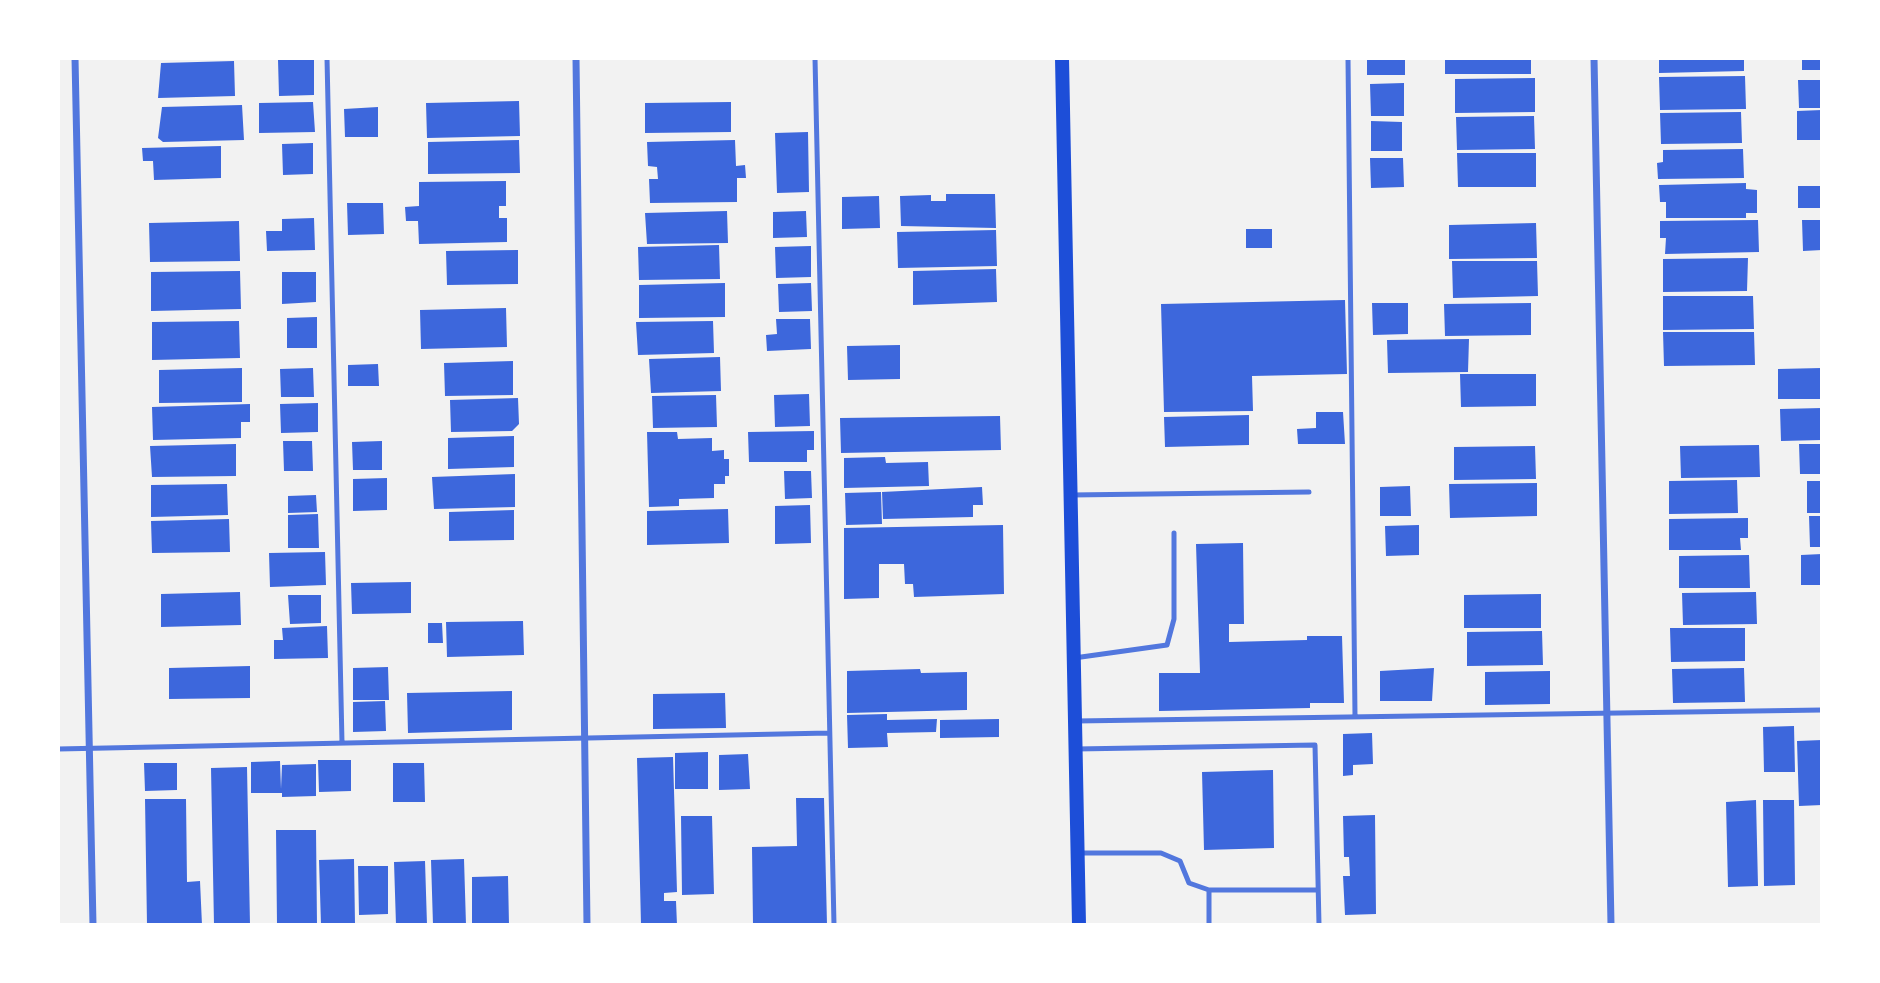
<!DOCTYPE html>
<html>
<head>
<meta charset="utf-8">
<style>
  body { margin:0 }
  #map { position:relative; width:1880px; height:983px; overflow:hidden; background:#f2f2f2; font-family:Mulish,sans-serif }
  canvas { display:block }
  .frame { position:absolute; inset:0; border:60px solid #fff; pointer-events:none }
</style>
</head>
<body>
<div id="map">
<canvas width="1880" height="983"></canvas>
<div class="frame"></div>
</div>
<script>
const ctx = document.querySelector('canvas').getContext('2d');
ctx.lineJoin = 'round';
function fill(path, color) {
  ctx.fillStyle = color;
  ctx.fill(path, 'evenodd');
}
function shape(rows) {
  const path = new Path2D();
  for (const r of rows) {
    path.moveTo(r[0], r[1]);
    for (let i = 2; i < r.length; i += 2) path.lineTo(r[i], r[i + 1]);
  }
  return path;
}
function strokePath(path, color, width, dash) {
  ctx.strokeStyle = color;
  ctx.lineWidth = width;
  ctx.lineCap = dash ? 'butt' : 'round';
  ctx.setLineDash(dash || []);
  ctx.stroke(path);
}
fill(shape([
  [1367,58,1405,58,1405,75,1367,75],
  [1445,58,1531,58,1531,74,1445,74],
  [1659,58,1744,58,1744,71,1659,73],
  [1802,58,1822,58,1822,70,1802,70],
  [314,59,314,95,279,96,278,60],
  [234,61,235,96,158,98,161,63],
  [1745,76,1746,109,1660,110,1659,77],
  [1535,78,1535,112,1455,113,1455,79],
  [1798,80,1822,80,1822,108,1799,108],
  [1404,83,1404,116,1371,116,1370,84],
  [519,101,520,136,427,138,426,103],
  [313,102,315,132,259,133,259,103],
  [731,102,731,132,645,133,645,103],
  [242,105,244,140,163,142,158,138,162,107],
  [378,107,378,137,345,137,344,109],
  [1822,110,1822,140,1797,140,1797,111],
  [1741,112,1742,143,1661,144,1660,113],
  [1534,116,1535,149,1457,150,1456,117],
  [1371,121,1402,122,1402,151,1371,151],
  [808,132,809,192,777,193,775,133],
  [519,140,520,173,428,174,428,142],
  [735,140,736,166,745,165,746,178,737,178,737,202,650,203,649,179,658,179,657,167,648,166,647,142],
  [313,143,313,174,283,175,282,144],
  [221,146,221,178,154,180,153,161,143,161,142,148],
  [1743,149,1744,178,1658,179,1657,163,1663,162,1663,150],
  [1457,153,1536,153,1536,187,1458,187],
  [1370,158,1403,158,1404,187,1371,188],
  [506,181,506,206,499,206,499,218,507,218,507,242,419,244,418,221,406,221,405,207,419,206,419,182],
  [1746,183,1746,189,1757,190,1757,213,1746,213,1746,218,1666,218,1666,202,1660,202,1659,185],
  [1798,186,1822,186,1822,208,1798,208],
  [946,194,995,194,996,228,901,226,900,196,931,195,931,201,946,201],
  [879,196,880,228,842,229,842,197],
  [347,203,383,203,384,234,348,235],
  [727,211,728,243,647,244,645,213],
  [806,211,807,237,773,238,773,212],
  [314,218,315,250,267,251,266,231,282,231,282,219],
  [1758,220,1759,252,1665,254,1666,238,1660,238,1660,221],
  [1802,220,1822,220,1822,250,1803,251],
  [239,221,240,261,150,262,149,223],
  [1536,223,1537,258,1449,259,1449,225],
  [1246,229,1272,229,1272,248,1246,248],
  [996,230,997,266,898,268,897,232],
  [719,245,720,279,639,280,638,247],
  [811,246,811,277,776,278,775,247],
  [518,250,518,284,447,285,446,251],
  [1748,258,1747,291,1663,292,1663,259],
  [1452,261,1537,261,1538,296,1453,298],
  [996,269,997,302,913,305,913,271],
  [240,271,241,309,151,311,151,272],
  [282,272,316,272,316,302,282,304],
  [725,283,725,317,639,318,639,285],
  [811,283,812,311,779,312,778,284],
  [1663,296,1753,296,1754,329,1663,330],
  [1345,300,1347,374,1252,376,1253,411,1164,412,1161,304],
  [1372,303,1408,303,1408,334,1373,335],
  [1531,303,1531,335,1445,336,1444,304],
  [506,308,507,347,421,349,420,310],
  [317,317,317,348,287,348,287,318],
  [776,319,810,319,811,349,767,351,766,335,777,334],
  [239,321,240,358,152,360,152,322],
  [713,321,714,353,638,355,636,322],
  [1663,332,1754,332,1755,365,1664,366],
  [1469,339,1468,372,1388,373,1387,340],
  [900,345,900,379,848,380,847,346],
  [720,357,721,391,651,393,649,359],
  [513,361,513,395,445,396,444,363],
  [378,364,379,386,348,386,348,365],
  [242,368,242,402,159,403,159,370],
  [313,368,314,397,281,397,280,369],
  [1822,368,1822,399,1778,399,1778,369],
  [1460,374,1536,374,1536,406,1461,407],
  [809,394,810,426,775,427,774,395],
  [716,395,717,427,653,428,652,396],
  [518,398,519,424,512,431,451,432,450,400],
  [318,403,318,432,281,433,280,404],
  [250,404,250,422,241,422,241,438,153,440,152,407],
  [1822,408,1822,440,1781,441,1780,409],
  [1316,412,1343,412,1345,444,1298,444,1297,429,1316,428],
  [1249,415,1249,445,1165,447,1164,417],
  [1000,416,1001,450,841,453,840,418],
  [814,431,814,450,807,450,807,462,749,462,748,432],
  [647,432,677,432,678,439,712,438,712,451,724,450,724,459,729,459,729,476,725,476,725,484,714,484,714,498,679,499,679,506,649,507],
  [514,436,514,467,448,469,448,438],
  [283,441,312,441,313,471,284,471],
  [382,441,382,470,353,470,352,442],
  [236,444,236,476,152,477,150,446],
  [1799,444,1822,444,1822,474,1800,474],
  [1759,445,1760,477,1681,478,1680,446],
  [1535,446,1536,479,1454,480,1454,447],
  [885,457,886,463,928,462,929,486,844,488,844,458],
  [784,471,811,471,812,498,785,499],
  [515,474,515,507,434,509,432,477],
  [387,478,387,510,353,511,353,479],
  [1737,480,1738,513,1669,514,1669,481],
  [1807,481,1822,481,1822,513,1807,513],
  [1537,483,1537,516,1450,518,1449,484],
  [227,484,228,515,151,517,151,485],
  [1410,486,1411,516,1380,516,1380,487],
  [982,487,983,505,973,505,973,517,883,519,882,492],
  [881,492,882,524,846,525,845,493],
  [316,495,317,512,288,513,288,496],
  [810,505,811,543,775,544,775,506],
  [728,509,729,543,647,545,647,511],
  [514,510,514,540,449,541,449,512],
  [318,514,319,548,288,548,288,515],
  [1809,516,1822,516,1822,547,1810,547],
  [1748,518,1748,538,1740,538,1741,550,1669,550,1669,519],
  [229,519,230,552,152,553,151,521],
  [1003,525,1004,594,914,597,913,584,905,584,904,564,879,564,879,598,844,599,844,528],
  [1419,525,1419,555,1386,556,1385,526],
  [1243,543,1244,624,1229,624,1229,642,1307,640,1307,636,1342,636,1344,703,1310,703,1310,708,1159,711,1159,673,1200,673,1196,544],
  [325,552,326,585,270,587,269,553],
  [1822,554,1822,585,1801,585,1801,555],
  [1749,555,1750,588,1679,588,1679,556],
  [411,582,411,613,352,614,351,583],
  [240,592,241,625,161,627,161,594],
  [1756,592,1757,624,1683,625,1682,593],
  [1541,594,1541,628,1464,628,1464,595],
  [288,595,321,595,321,623,290,624],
  [523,621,524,655,447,657,446,622],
  [428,623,442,623,443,643,428,643],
  [327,626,328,658,274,659,274,640,283,640,282,628],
  [1670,628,1745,628,1745,661,1671,662],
  [1542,631,1543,665,1467,666,1467,632],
  [250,666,250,698,169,699,169,668],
  [388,667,389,700,353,700,353,668],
  [1434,668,1432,701,1380,701,1380,671],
  [1744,668,1745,702,1673,703,1672,669],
  [920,669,921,673,967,672,967,710,847,713,847,671],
  [1550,671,1550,704,1485,705,1485,672],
  [512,691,512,730,408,733,407,693],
  [725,693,726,728,653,729,653,694],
  [385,701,386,731,353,732,353,702],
  [887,714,887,720,937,719,936,732,887,733,888,747,848,748,847,715],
  [999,719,999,737,940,738,940,720],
  [1794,726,1795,772,1764,772,1763,727],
  [1372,733,1373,764,1353,765,1353,775,1343,776,1343,734],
  [1822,740,1822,805,1799,806,1797,741],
  [708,752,708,789,675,789,675,753],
  [748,754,750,789,719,790,719,755],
  [673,757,677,892,664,893,664,901,676,901,677,925,641,925,637,758],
  [318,760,351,760,351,791,319,792],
  [280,761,281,789,282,765,316,764,316,796,282,797,282,793,251,793,251,762],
  [144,763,177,763,177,790,145,791],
  [393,763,424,763,425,802,393,802],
  [247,767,250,925,214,925,211,768],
  [1273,770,1274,848,1204,850,1202,772],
  [796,798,824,798,827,925,753,925,752,847,797,846],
  [145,799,186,799,187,882,200,881,202,925,147,925],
  [1756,800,1758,886,1728,887,1726,802],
  [1763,800,1794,800,1795,885,1764,886],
  [1375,815,1376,914,1345,915,1343,876,1350,876,1349,857,1344,857,1343,816],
  [681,816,712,816,714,894,682,895],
  [276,830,316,830,317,925,277,925],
  [354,859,355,924,321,925,319,860],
  [464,859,466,925,433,925,431,860],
  [425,861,427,925,396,925,394,862],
  [358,866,388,866,388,914,359,915],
  [508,876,509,925,472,925,472,877]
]), '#3d67dc');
strokePath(shape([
  [327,58,342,743],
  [815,58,834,925],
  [1348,58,1355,716],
  [1071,495,1309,492],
  [1074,658,1167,645,1174,619,1174,533],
  [1076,721,1822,710],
  [58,749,829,733],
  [1076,749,1315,745,1319,925],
  [1080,853,1161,853,1180,861,1189,883,1209,890,1209,925],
  [1209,890,1318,890]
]), '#5277de', 5);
strokePath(shape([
  [75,58,93,925],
  [576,58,587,925],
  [1594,58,1611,925]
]), '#5277de', 7);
strokePath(shape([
  [1062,58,1079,925]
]), '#1d4ed8', 14);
</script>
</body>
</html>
